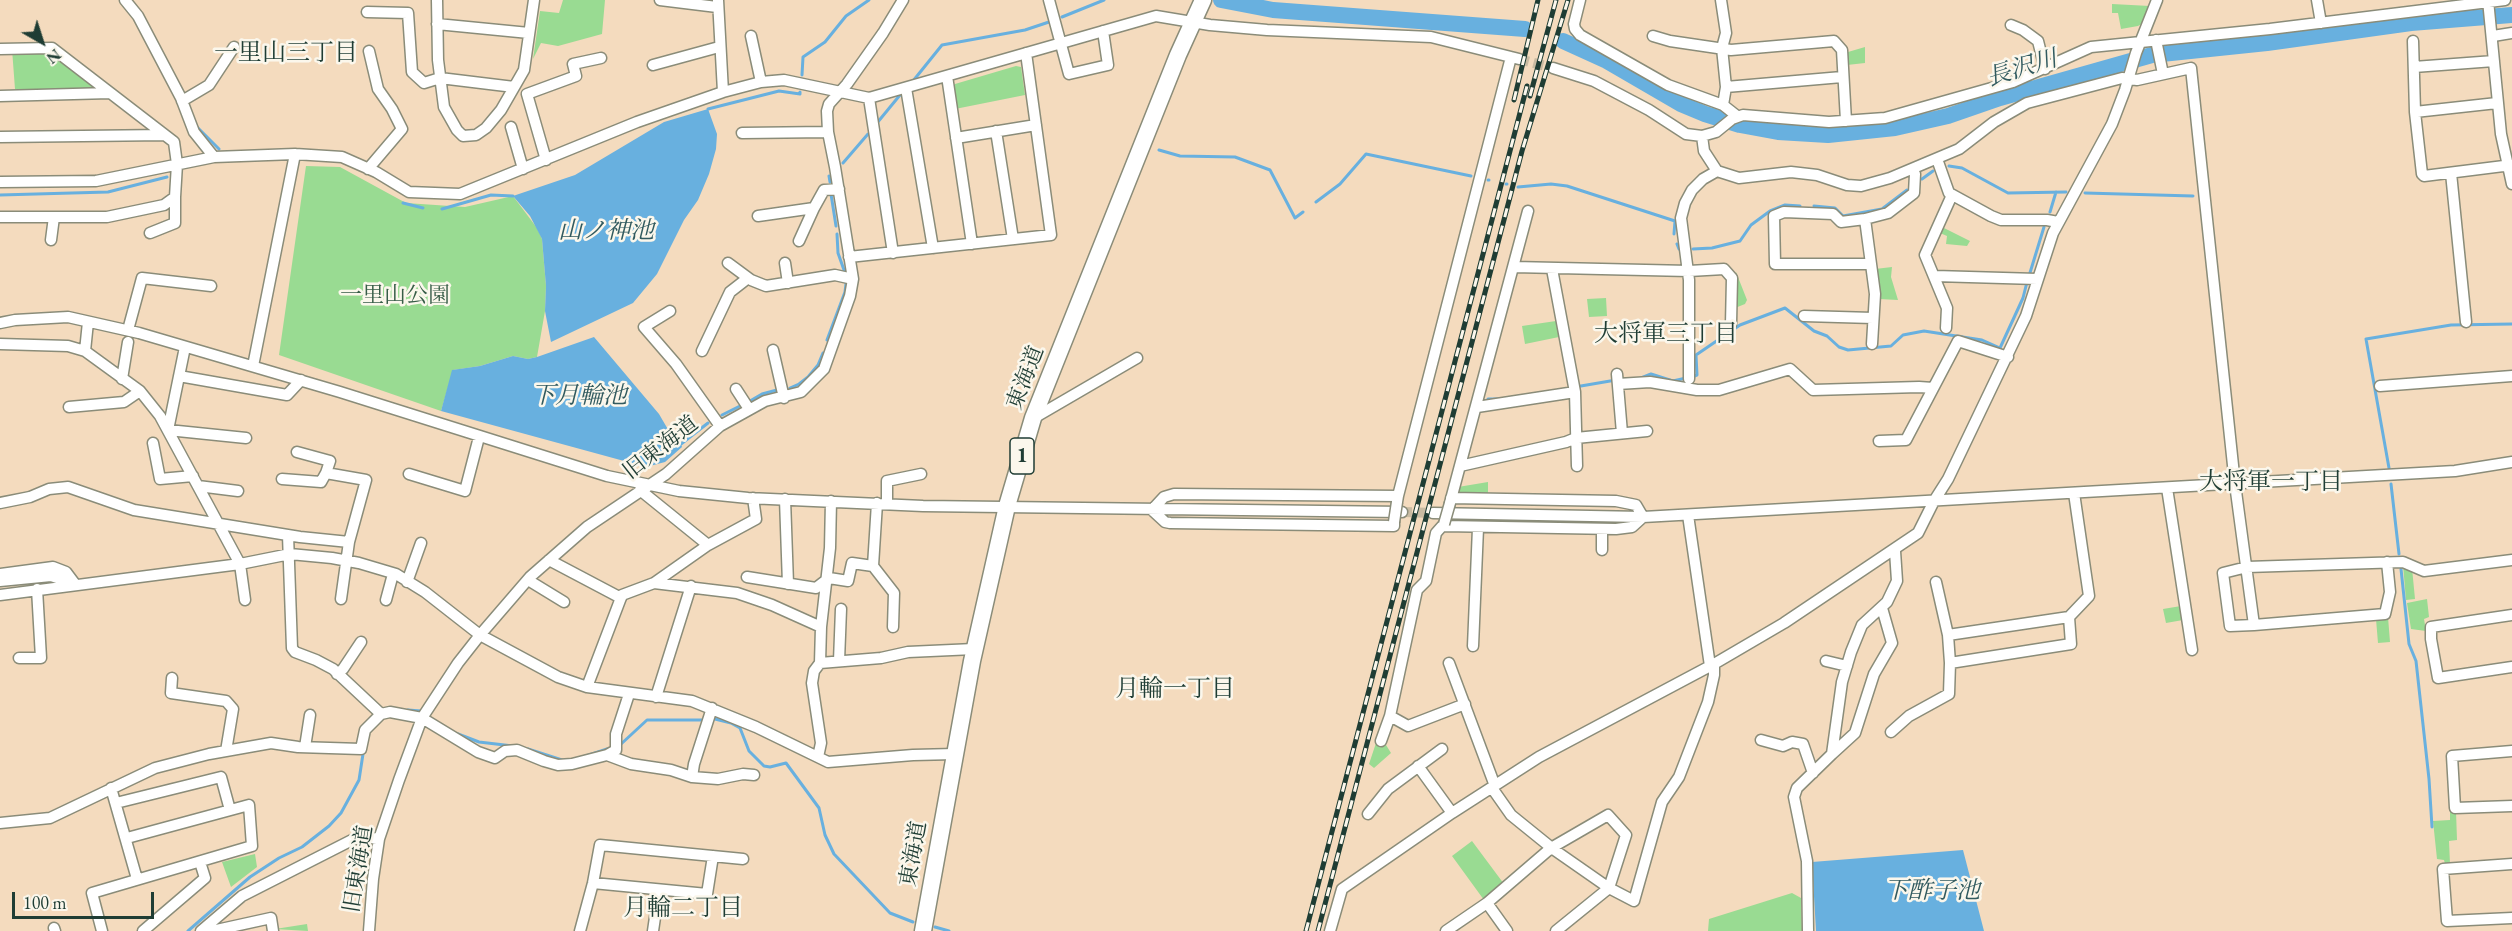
<!DOCTYPE html>
<html>
<head>
<meta charset="utf-8">
<style>
  body { margin:0 }
  #map { position:relative; width:2512px; height:931px; overflow:hidden; background:#f4dbbe; font-family:"EB Garamond",serif }
  canvas { display:block }
  .north { position:absolute; left:12px; top:12px; width:60px; height:60px; -webkit-text-stroke:4px #fbf7ec; paint-order:stroke; rotate:141deg; font-size:16px; font-weight:700; line-height:24px; text-align:center; color:#1f3d34 }
  .north::after { content:''; display:block; margin:auto; width:21px; height:27px; background:#1f3d34; clip-path:polygon(50% 0,100% 100%,50% 72%,0 100%) }
  .scale { position:absolute; left:12px; top:892px; width:142px; height:27px; box-sizing:border-box; border:3px solid #1f3d34; border-top:0; padding-left:8px; font-size:18px; line-height:21px; white-space:nowrap; color:#1f3d34; -webkit-text-stroke:4px #fbf7ec; paint-order:stroke }
</style>
</head>
<body>
<div id="map">
<canvas width="2512" height="931"></canvas>
<div class="north">N</div>
<div class="scale">100 m</div>
</div>
<script>
const ctx = document.querySelector('canvas').getContext('2d');
ctx.lineJoin = 'round';
function fill(path, color) {
  ctx.fillStyle = color;
  ctx.fill(path, 'evenodd');
}
function shape(rows) {
  const path = new Path2D();
  for (const r of rows) {
    path.moveTo(r[0], r[1]);
    for (let i = 2; i < r.length; i += 2) path.lineTo(r[i], r[i + 1]);
  }
  return path;
}
function strokePath(path, color, width, dash) {
  ctx.strokeStyle = color;
  ctx.lineWidth = width;
  ctx.lineCap = dash ? 'butt' : 'round';
  ctx.setLineDash(dash || []);
  ctx.stroke(path);
}
function drawText(font, color, halo, rows, align = 'center') {
  ctx.font = font + ' "EB Garamond","Noto Serif JP",serif';
  ctx.lineWidth = 5;
  ctx.setLineDash([]);
  ctx.textBaseline = 'middle';
  ctx.strokeStyle = halo;
  ctx.fillStyle = color;
  for (const [text, x, y, turn = 0] of rows) {
    ctx.save();
    ctx.translate(x, y);
    ctx.rotate((+turn || 0) * Math.PI / 180);
    ctx.textAlign = isNaN(turn) ? turn : align;
    if (halo) ctx.strokeText(text, 0, 0);
    ctx.fillText(text, 0, 0);
    ctx.restore();
  }
}
fill(shape([
  [563,0,605,0,602,34,558,46,541,43,533,59,540,11,559,13],
  [2112,4,2150,6,2145,22,2138,26,2121,29,2118,13,2112,13],
  [1865,47,1865,63,1847,65,1848,52],
  [52,48,100,90,15,89,12,49],
  [1016,66,1021,67,1025,95,955,109,952,88,955,84],
  [306,166,340,167,406,203,465,207,513,196,537,228,542,239,546,286,545,311,537,357,528,359,513,356,480,366,453,370,441,411,279,355],
  [1944,228,1970,241,1967,246,1946,244,1947,236,1940,233],
  [1892,267,1891,277,1898,300,1879,299,1875,269],
  [1736,272,1747,300,1745,304,1735,308],
  [1606,298,1607,316,1589,317,1587,299],
  [1556,321,1559,337,1525,344,1522,326],
  [1488,482,1488,499,1456,497,1458,487],
  [2403,565,2412,568,2415,599,2406,600],
  [2427,599,2429,617,2424,619,2426,631,2411,629,2407,603],
  [2181,606,2183,620,2166,623,2163,609],
  [2388,617,2390,642,2378,643,2376,619],
  [1376,743,1386,745,1391,753,1374,768,1369,764],
  [2450,811,2456,811,2457,840,2449,841,2450,864,2445,864,2444,860,2437,859,2433,821,2450,820],
  [1472,841,1504,884,1484,900,1452,856],
  [255,854,257,867,231,887,222,862],
  [1792,893,1801,898,1802,931,1708,931,1709,919],
  [307,924,308,931,275,929]
]), '#99db92');
fill(shape([
  [708,109,717,134,716,149,709,174,698,200,684,220,657,274,633,303,551,342,545,311,546,286,542,239,530,216,513,196,575,175,664,122],
  [594,337,659,414,673,438,681,444,682,447,665,462,646,467,441,411,452,370,480,366,513,356,528,359,537,357],
  [1963,850,1984,931,1816,931,1812,862]
]), '#68b0df');
strokePath(shape([
  [1062,17,1104,0],
  [802,75,803,57,825,42,846,16,869,0],
  [913,81,942,45,1025,30,1052,21],
  [708,109,779,91,800,94,800,92],
  [877,123,900,95],
  [197,127,219,149],
  [1159,150,1180,156,1235,157,1270,170,1295,218,1303,212],
  [843,163,868,134],
  [1949,166,1962,168,2008,193,2066,192],
  [829,176,830,182],
  [1922,179,1933,171],
  [1488,180,1489,180],
  [1506,184,1507,184],
  [1518,187,1551,184,1567,186,1675,221,1674,234],
  [2085,193,2193,196],
  [831,194,836,226],
  [0,195,108,192,167,177],
  [1316,202,1340,184,1366,154,1471,176],
  [403,203,423,208],
  [1814,206,1835,208,1843,216,1882,209,1907,190],
  [442,209,491,195,513,196],
  [2050,212,2056,192],
  [837,234,838,253,844,270],
  [1677,244,1679,249],
  [1693,249,1712,248,1740,241,1751,225,1770,211,1785,205,1800,206],
  [2029,276,2044,227],
  [827,340,845,292,846,284],
  [1692,377,1697,375,1696,355,1740,325,1785,308,1814,331,1827,336,1839,347,1848,350,1891,346,1903,335,1924,331,1982,340,2000,348,2023,298,2027,282],
  [1641,378,1651,374,1673,381,1686,378],
  [1575,387,1616,380],
  [790,388,799,384,808,377,818,365,823,353],
  [1488,399,1498,399],
  [750,401,762,394,777,390],
  [722,415,742,405],
  [681,444,708,423],
  [2389,468,2366,339,2451,325,2512,324],
  [2391,484,2399,554],
  [2401,569,2409,644,2416,661,2429,779,2432,827],
  [408,710,421,711],
  [711,718,731,723,740,728,749,751,764,766,770,767,786,763,819,808,825,835,834,854,890,913,913,922],
  [458,734,479,742,513,746],
  [620,745,647,720,705,720],
  [528,749,562,760],
  [583,757,607,749],
  [935,927,949,931],
  [188,931,250,877,279,858,302,847,329,826,341,813,359,780,363,754]
]), '#68b0df', 3);
strokePath(shape([
  [1221,0,1273,10,1525,29],
  [1563,41,1607,61,1681,104,1705,114,1740,125,1778,132,1828,135,1895,128,1948,116,2000,98,2152,55,2267,43,2411,23,2512,15]
]), '#68b0df', 16);
strokePath(shape([
  [1519,59,1553,68],
  [1402,512,1433,513]
]), '#c9bba2', 10, [10, 5]);
const minor = shape([
  [125,0,138,16,181,98,194,132,214,157],
  [437,0,438,60,444,107,457,130,463,136,476,135,486,128,501,110,524,70,534,0],
  [660,0,717,7],
  [718,0,723,92],
  [1049,0,1069,74,1108,65,1103,31],
  [1580,0,1574,24,1575,29,1580,35,1668,85,1723,105,1737,116],
  [1721,0,1726,33,1722,48,1726,87,1723,105],
  [2317,0,2321,23],
  [2488,0,2501,134,2512,184],
  [367,12,408,13,412,72,424,83,440,78,514,87],
  [437,24,529,33],
  [2011,25,2023,30,2038,41,2045,69],
  [751,36,761,82],
  [1653,36,1670,41,1731,50,1834,41,1842,50,1846,121],
  [2493,36,2512,33],
  [2156,40,2163,74],
  [2413,41,2415,112,2422,174,2424,176,2512,165],
  [0,49,52,48,174,142,177,164,175,197,164,205,107,217,0,217],
  [653,65,719,47],
  [2414,67,2494,61],
  [1553,68,1594,81,1649,110,1686,134,1702,136,1716,132,1732,119,1743,115,1829,122,1885,118,2013,82,2091,47,2270,29,2505,0],
  [947,76,972,244],
  [1726,87,1842,77],
  [906,88,933,248],
  [0,96,110,93],
  [869,98,893,253],
  [182,101,209,85,234,47],
  [2415,112,2497,103],
  [511,127,523,169],
  [996,131,1013,239],
  [742,133,828,132],
  [1702,136,1704,151,1717,171,1739,178,1791,172,1817,175,1847,185,1861,186,1890,178,1959,149,1994,122,2027,103,2122,78,2137,80,2191,68,2235,484,2254,625,2385,614,2390,592,2387,562],
  [0,137,165,135],
  [956,138,1036,125],
  [1937,159,1949,193,1991,216,2001,220,2047,220,2058,222],
  [546,160,527,94,576,76,573,64,601,58],
  [368,169,402,129,392,109,378,89,369,51],
  [2451,173,2466,322],
  [0,182,96,181,214,157,295,154,342,157,376,172,409,192,460,194,637,122,723,92,761,82,784,80,869,98,1156,16,1210,25,1267,30,1431,37,1519,59],
  [758,216,814,208,824,190,839,189],
  [1865,219,1875,294,1872,344],
  [150,233,175,223,175,197],
  [51,240,54,217],
  [799,241,814,208],
  [849,257,1051,235,1026,53],
  [728,263,751,280,766,286,835,275,853,279],
  [785,263,788,283],
  [1869,264,1775,264,1774,216,1784,212,1833,214,1841,222,1865,219,1888,213,1914,193,1915,174,1912,169],
  [1514,267,1689,271,1724,269,1732,278,1731,324],
  [1552,269,1575,392,1577,466],
  [1935,276,2037,279],
  [670,311,644,327,676,364,720,426],
  [1804,316,1873,318],
  [0,323,15,320,68,317,139,333,340,392,607,476,679,491,748,498,923,506,1402,512],
  [1946,328,1947,308,1925,255,1952,195],
  [128,330,142,278,211,286],
  [0,344,68,346,85,351,140,391,160,416,240,564,245,600],
  [773,350,784,398],
  [85,351,88,322],
  [702,351,730,292,748,278],
  [253,366,295,154],
  [1617,374,1622,433],
  [179,376,287,395,301,380],
  [122,379,128,342],
  [1689,379,1689,280,1681,218,1685,203,1692,190,1703,179,1717,171],
  [1618,384,1650,382,1697,390,1719,390,1790,369,1813,390,1919,387,1933,388],
  [2380,386,2512,376],
  [736,389,749,409],
  [69,407,124,402,140,391],
  [1477,407,1575,392],
  [1034,418,1137,358],
  [168,430,185,347],
  [168,430,246,438],
  [1879,441,1906,440,1958,341,2008,357],
  [153,443,160,479,193,476],
  [1460,466,1566,442,1576,438,1647,431],
  [409,474,465,491,479,437],
  [282,479,321,482,326,473],
  [198,486,238,491],
  [2167,488,2192,650],
  [640,490,708,545],
  [1398,496,1511,57],
  [1451,498,1616,501,1636,505,1643,517],
  [785,499,788,584],
  [0,503,30,497,49,489,68,487,134,510,300,537,349,542,366,480,326,473,330,461,297,452],
  [1450,503,1528,211],
  [887,504,887,481,921,474],
  [1433,513,1643,517,2455,471,2512,462],
  [1688,515,1710,666],
  [1394,522,1394,526,1170,523,1165,522,1152,510,1164,497,1174,494,1398,496,1397,502],
  [1444,526,1616,529,1632,527,1643,517],
  [288,535,292,648,295,652,316,660,333,669,381,714],
  [1602,550,1602,529],
  [549,560,621,598],
  [873,566,894,593,893,627],
  [0,574,53,567,66,572,75,584],
  [747,577,816,588,829,578,848,581,852,563,873,566,877,503],
  [528,580,564,602],
  [0,581,51,576,72,583],
  [407,582,421,543],
  [1936,582,1948,635],
  [654,583,737,593,772,605,821,627],
  [0,595,240,564,290,554,332,558,359,563,396,574,425,592,480,635,558,677,587,687,692,701,756,727,828,762,913,755,955,754],
  [341,599,349,542],
  [386,600,393,574],
  [2512,615,2431,627,2431,639,2438,678,2512,667],
  [2069,617,2071,644,1950,663,1948,635,2069,617,2089,596,2074,493],
  [2254,625,2230,626,2223,573,2247,567,2403,562,2424,571,2512,560],
  [1473,646,1478,528],
  [19,658,41,658,37,589],
  [839,661,841,609],
  [1826,661,1847,666],
  [820,663,881,658,908,652,974,649],
  [1449,663,1495,786],
  [337,674,343,669,361,642],
  [172,678,171,693,226,701,233,709,226,751],
  [587,687,622,595,654,583,708,545,756,519,753,498],
  [656,697,691,586],
  [1390,716,1408,726,1465,704],
  [1891,732,1909,716,1949,694,1950,663],
  [1761,740,1783,746,1792,742,1803,744,1813,773],
  [1381,741,1390,716,1417,590,1426,581,1436,533,1444,524],
  [305,747,310,715],
  [2512,751,2452,756,2455,808,2512,806],
  [1832,754,1855,733,1874,674,1892,643,1882,608],
  [607,755,616,750,616,734,629,694],
  [818,757,821,743,812,683,814,671,820,663,821,627,830,548,831,501],
  [1418,766,1452,813],
  [692,777,694,764,712,708],
  [111,788,137,879],
  [1492,788,1511,815,1553,849,1609,888,1634,901,1662,802,1679,777,1708,702,1714,675,1714,664],
  [116,803,221,777,230,810],
  [1368,814,1388,789,1442,749],
  [0,823,50,818,155,768,209,754,271,743,298,747,361,749,365,730,381,714,390,712,422,718,478,752,495,758,505,751,517,750,544,761,558,765,572,764,607,755,631,764,671,770,692,777,718,779,743,774,754,775],
  [2512,864,2443,869,2447,921,2512,918],
  [593,883,707,894,713,856],
  [1487,903,1507,931],
  [54,928,55,931],
  [102,931,92,893,252,846,249,805,127,838],
  [143,931,205,878,200,862],
  [201,931,242,896,352,840,362,837,379,839],
  [212,931,271,918,273,931],
  [369,931,373,879,379,839,399,780,422,718,458,663,480,635,530,577,587,527,666,474,720,426,765,401,801,392,824,369,850,296,853,279,835,167,828,132,827,111,829,104,847,84,883,33,903,0],
  [580,931,593,883,600,845,743,859],
  [653,931,659,890],
  [1330,931,1342,889,1452,813,1539,757,1714,664,1784,623,1918,533,1934,501,1948,479,2026,316,2053,233,2112,124,2125,90,2136,53,2157,0],
  [1446,931,1487,903,1551,848,1608,815,1626,835,1609,888,1556,931],
  [1808,931,1807,861,1794,797,1797,788,1832,754,1842,682,1851,652,1862,625,1887,602,1897,581,1895,551]
]);
const highway = shape([
  [923,931,972,661,1007,506,1033,418,1178,55,1203,0]
]);
strokePath(minor, '#8a8c79', 13);
strokePath(highway, '#8a8c79', 19);
strokePath(minor, '#fff', 10);
strokePath(highway, '#fff', 16);
const rail = shape([
  [1530,96,1556,0],
  [1514,100,1538,0],
  [1306,931,1527,86],
  [1318,931,1522,151,1568,0]
]);
strokePath(rail, '#1f3d34', 5);
strokePath(rail, '#fbf7ec', 3, [9]);
const minorBridge = shape([
  [1394,522,1397,502],
  [1444,524,1450,503]
]);
strokePath(minorBridge, '#8a8c79', 13, []);
strokePath(minorBridge, '#fff', 10);
for (const [x, y, w] of [
  [1022,456,24]
]) {
  const box = new Path2D();
  box.roundRect(x - w / 2, y - 18, w, 36, 4.5);
  ctx.fillStyle = '#fbf7ec';
  ctx.fill(box);
  strokePath(box, '#1f3d34', 1.5);
}
drawText('bold 21px', '#1f3d34', null, [
  ["1",1022,456]
]);
drawText('22px', '#375d47', '#fbf7ec', [
  ["一里山公園",395,296]
]);
drawText('22px', '#1f3d34', '#fbf7ec', [
  ["東海道",1026,378,-69],
  ["旧東海道",661,448,-38],
  ["東海道",914,854,-80],
  ["旧東海道",359,869,-81]
]);
drawText('24px', '#1f3d34', '#fbf7ec', [
  ["一里山三丁目",286,53],
  ["大将軍三丁目",1666,334],
  ["大将軍一丁目",2271,482],
  ["月輪一丁目",1175,689],
  ["月輪二丁目",683,908]
]);
drawText('italic 24px', '#315a5f', '#fbf7ec', [
  ["長沢川",2022,69,-17],
  ["山ノ神池",606,231],
  ["下月輪池",579,396],
  ["下酢子池",1932,891]
]);
</script>
</body>
</html>
